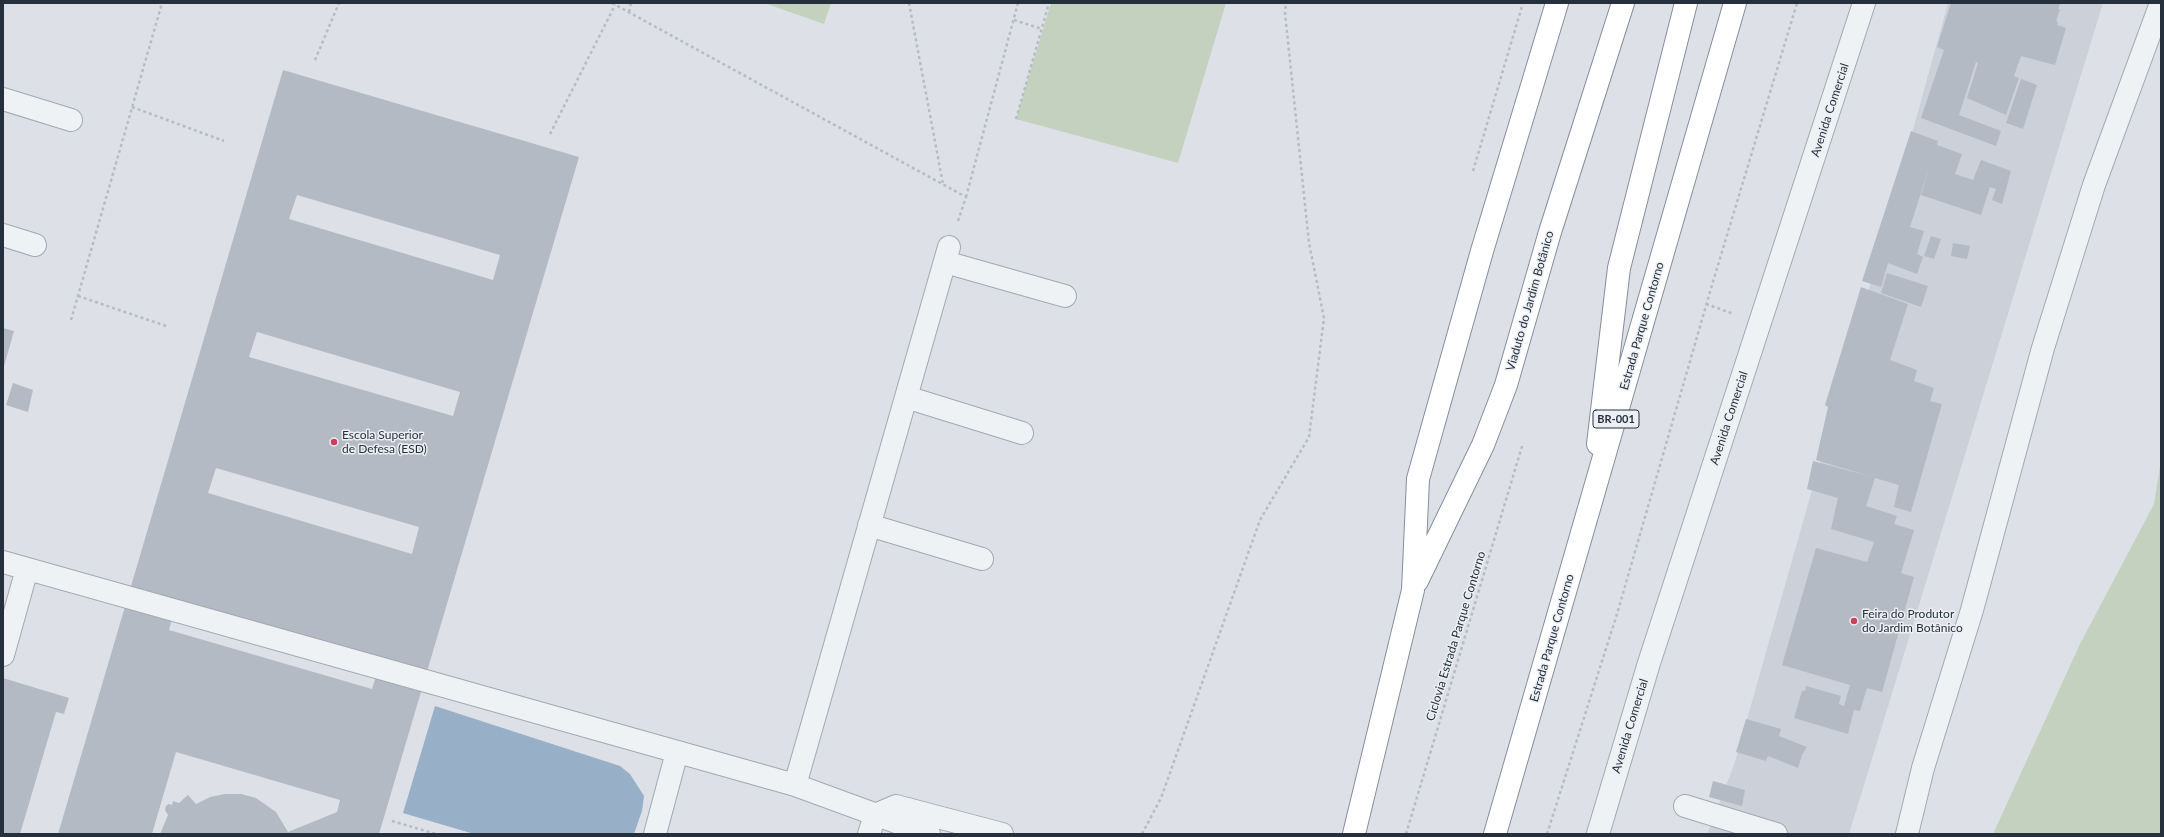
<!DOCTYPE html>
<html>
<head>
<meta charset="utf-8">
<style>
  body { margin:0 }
  #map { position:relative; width:2164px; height:837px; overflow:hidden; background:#dde1e7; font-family:Lato,sans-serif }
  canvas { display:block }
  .frame { position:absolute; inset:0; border:4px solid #26303d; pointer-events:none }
</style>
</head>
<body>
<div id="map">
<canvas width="2164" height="837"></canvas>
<div class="frame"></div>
</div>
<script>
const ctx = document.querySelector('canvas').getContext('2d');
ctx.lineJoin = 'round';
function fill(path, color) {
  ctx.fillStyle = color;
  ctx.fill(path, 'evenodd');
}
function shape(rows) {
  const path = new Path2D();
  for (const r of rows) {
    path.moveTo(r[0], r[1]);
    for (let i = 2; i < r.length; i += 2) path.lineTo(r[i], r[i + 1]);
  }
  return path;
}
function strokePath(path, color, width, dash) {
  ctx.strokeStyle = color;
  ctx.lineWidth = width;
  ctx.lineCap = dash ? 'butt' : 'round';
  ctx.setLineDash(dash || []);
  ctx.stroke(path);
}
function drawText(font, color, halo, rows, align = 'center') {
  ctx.font = font + ' Lato,sans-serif';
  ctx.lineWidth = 3;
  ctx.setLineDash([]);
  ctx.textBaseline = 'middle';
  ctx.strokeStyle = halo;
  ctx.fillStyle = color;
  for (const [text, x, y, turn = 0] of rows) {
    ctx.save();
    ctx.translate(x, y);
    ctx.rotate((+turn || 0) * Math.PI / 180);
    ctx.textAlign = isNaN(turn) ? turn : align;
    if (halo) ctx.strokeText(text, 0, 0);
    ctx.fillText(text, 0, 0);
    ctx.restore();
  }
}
fill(shape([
  [1948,3,2103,3,1849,834,1707,834,1734,765,1871,282]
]), '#cbd0d9');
fill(shape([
  [764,3,831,3,824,24],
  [1051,3,1226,3,1178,163,1016,119],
  [2161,460,2161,834,1993,834,2080,644,2154,504]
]), '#c3d1be');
fill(shape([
  [435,706,620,766,630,774,644,796,642,811,634,834,474,834,403,813]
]), '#97b0c7');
fill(shape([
  [1951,3,2060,3,2058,9,2060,9,2056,21,2058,22,2057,25,2066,28,2055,65,2021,56,2014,76,2019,78,2006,115,1967,98,1978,63,1976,62,1959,115,2001,131,1996,146,1921,118,1944,50,1937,47],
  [283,70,579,157,379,834,160,834,168,815,165,810,166,806,169,804,172,805,173,801,179,803,188,795,196,804,210,797,225,794,241,794,256,798,276,812,288,832,337,812,340,800,176,752,152,834,58,834],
  [297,195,500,255,493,280,289,219],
  [257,332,460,392,453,416,249,357],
  [216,468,419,527,412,554,208,493],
  [176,604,380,664,372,689,169,630],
  [2021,79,2037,85,2023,129,2006,123],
  [1911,131,1938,141,1937,145,1962,154,1955,174,1973,180,1981,160,2011,171,2002,204,1992,200,1996,189,1990,187,1981,215,1921,195,1930,165,1910,227,1924,231,1917,254,1923,257,1917,274,1888,263,1881,287,1862,281],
  [1931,236,1941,239,1934,259,1924,256],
  [1953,243,1970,246,1967,259,1951,256],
  [1887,273,1928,286,1921,307,1881,293],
  [1861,287,1908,304,1890,360,1917,370,1914,381,1934,388,1930,401,1942,404,1911,512,1894,507,1899,485,1875,478,1866,506,1897,516,1894,524,1914,530,1901,573,1914,577,1882,692,1867,688,1860,711,1854,710,1848,734,1794,718,1802,691,1805,691,1806,686,1841,696,1839,704,1844,706,1850,685,1782,665,1816,548,1867,562,1874,542,1831,529,1838,498,1807,489,1813,461,1873,477,1816,460,1828,407,1825,405],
  [3,328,14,331,3,370],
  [13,383,33,390,28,412,6,405],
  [3,678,69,698,64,714,56,712,20,834,3,834],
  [1746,719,1781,729,1779,736,1807,747,1802,755,1798,768,1768,756,1766,761,1736,752],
  [1713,781,1745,790,1742,806,1709,797]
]), '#b4bac3');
const minor = shape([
  [3,99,71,120],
  [3,235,35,245],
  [945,262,1065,296],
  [906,397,1022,433],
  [869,525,982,559],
  [3,562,795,785,929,834],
  [3,655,27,569],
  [795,785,949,247],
  [1685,806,1776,834],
  [655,834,677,752],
  [869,834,875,815,896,806,1002,834],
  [1598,834,1649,663,1864,3],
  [1907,834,1923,768,1972,610,2043,348,2094,185,2161,3]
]);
const highway = shape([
  [1598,444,1619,268,1686,3],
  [1417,581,1483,445,1506,385,1550,232,1623,3],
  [1354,834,1413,590,1418,479,1482,251,1557,3],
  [1495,834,1735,3]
]);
strokePath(minor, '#a2a8b1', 24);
strokePath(highway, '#848f9d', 24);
strokePath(shape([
  [612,3,966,197,958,221],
  [909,3,943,184],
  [629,12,631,3],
  [1014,20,1042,29],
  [315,60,339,3],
  [132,107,224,141],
  [1016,119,1049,3],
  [550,134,615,5],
  [1473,171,1523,3],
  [966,197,1018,3],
  [78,296,169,327],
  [1706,304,1734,314],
  [71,320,162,3],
  [392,821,436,834],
  [1142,834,1161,798,1260,520,1309,437,1324,318,1309,243,1285,13,1286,3],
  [1406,834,1523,443],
  [1547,834,1617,614,1712,285,1797,3]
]), '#b7bcc1', 2.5, [3, 3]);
strokePath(minor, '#eff2f5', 22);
strokePath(highway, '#fff', 22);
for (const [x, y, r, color] of [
  [334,442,4,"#cd405b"],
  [1854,621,4,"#cd405b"]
]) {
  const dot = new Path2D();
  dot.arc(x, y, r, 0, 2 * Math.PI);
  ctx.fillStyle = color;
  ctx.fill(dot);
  strokePath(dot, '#ecf0f4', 1.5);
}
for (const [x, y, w] of [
  [1616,419,46]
]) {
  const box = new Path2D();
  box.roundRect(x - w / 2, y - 9, w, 18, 3);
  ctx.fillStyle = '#ecf0f4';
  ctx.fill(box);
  strokePath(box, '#26303d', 1);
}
drawText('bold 11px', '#26303d', null, [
  ["BR-001",1616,419]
]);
drawText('12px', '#26303d', '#ecf0f4', [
  ["Avenida Comercial",1830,110,-72],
  ["Viaduto do Jardim Botânico",1530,301,-74],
  ["Estrada Parque Contorno",1642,326,-74],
  ["Avenida Comercial",1729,418,-72],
  ["Ciclovia Estrada Parque Contorno",1456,636,-73],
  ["Estrada Parque Contorno",1552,638,-74],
  ["Avenida Comercial",1630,726,-73]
]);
drawText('12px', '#26303d', '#ecf0f4', [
  ["Escola Superior",342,435],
  ["de Defesa (ESD)",342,449],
  ["Feira do Produtor",1862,614],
  ["do Jardim Botânico",1862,628]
], 'left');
</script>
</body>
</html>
